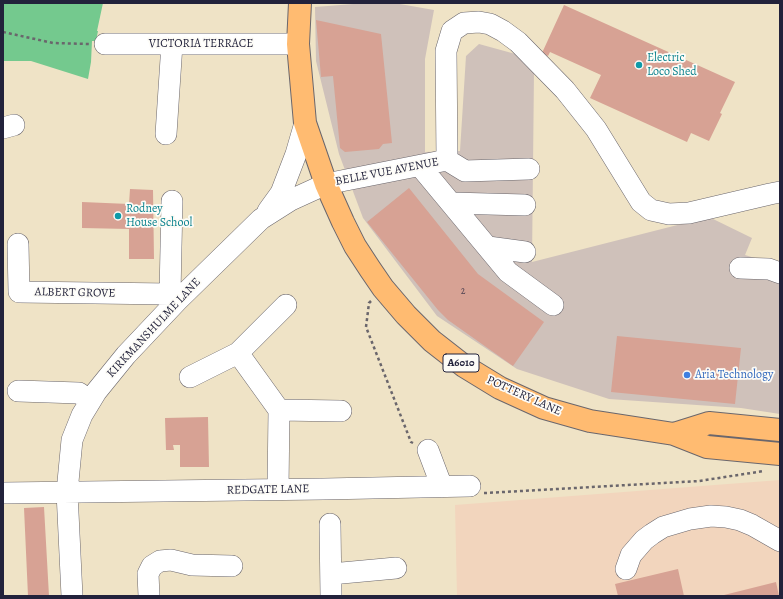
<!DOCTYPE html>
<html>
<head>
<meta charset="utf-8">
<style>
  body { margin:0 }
  #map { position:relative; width:783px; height:599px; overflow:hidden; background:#efe3c6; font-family:Alegreya,serif }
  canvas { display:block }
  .frame { position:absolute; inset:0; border:4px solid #22223b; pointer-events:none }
</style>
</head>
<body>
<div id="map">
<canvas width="783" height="599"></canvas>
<div class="frame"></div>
</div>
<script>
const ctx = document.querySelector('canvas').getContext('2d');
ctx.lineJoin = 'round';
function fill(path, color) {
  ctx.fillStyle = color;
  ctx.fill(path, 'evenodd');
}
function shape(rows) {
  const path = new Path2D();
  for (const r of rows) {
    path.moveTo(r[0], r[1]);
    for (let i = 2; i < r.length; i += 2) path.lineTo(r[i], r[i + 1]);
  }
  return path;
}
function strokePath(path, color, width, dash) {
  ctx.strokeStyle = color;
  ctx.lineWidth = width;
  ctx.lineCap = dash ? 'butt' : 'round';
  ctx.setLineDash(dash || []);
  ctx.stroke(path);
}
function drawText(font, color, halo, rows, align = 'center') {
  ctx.font = font + ' Alegreya,serif';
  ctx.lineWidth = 3.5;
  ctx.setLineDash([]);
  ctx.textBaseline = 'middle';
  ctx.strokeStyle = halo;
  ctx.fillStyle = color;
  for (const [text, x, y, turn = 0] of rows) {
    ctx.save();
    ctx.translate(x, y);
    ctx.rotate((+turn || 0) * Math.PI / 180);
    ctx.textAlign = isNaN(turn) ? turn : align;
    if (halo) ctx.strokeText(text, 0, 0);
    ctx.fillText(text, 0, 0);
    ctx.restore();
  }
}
fill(shape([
  [780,480,780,596,457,596,455,505]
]), '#f2d5bd');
fill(shape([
  [366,3,394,3,434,10,425,59,425,152,460,151,466,56,479,44,519,55,534,71,532,262,709,217,752,238,745,255,758,259,780,261,780,414,741,408,609,399,517,369,437,316,363,218,339,154,316,61,315,7]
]), '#cfc1ba');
fill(shape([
  [3,3,103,3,97,31,98,31,96,41,92,41,91,62,88,79,31,61,3,61]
]), '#74c98e');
fill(shape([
  [564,5,735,82,720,113,722,114,709,141,691,133,687,142,590,98,601,75,550,52,548,56,542,53],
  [316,20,381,34,392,143,383,144,379,149,345,152,340,148,333,76,321,77],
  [409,188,478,274,544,322,513,366,448,320,438,310,367,222],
  [130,189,153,190,154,259,129,259,129,229,82,228,82,202,129,204],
  [617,336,741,348,735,404,611,392],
  [208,417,209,467,180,467,180,445,173,445,174,450,166,450,165,418],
  [44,507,49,596,28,596,24,508],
  [678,569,684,596,618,596,615,584],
  [776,582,779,596,724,596,724,595]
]), '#d7a294');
const minor = shape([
  [105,44,298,44],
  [3,128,14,125],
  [166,134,172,44],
  [447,160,446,51,452,31,464,23,479,22,490,24,503,31,518,42,565,90,596,129,641,202,651,210,669,214,689,213,770,194,780,192],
  [447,160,465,171,529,169],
  [420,166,508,272,553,305],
  [451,203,525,205],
  [268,211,281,193,296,154,305,123],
  [18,244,19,292,170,294,177,301],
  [488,247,525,252],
  [740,268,769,269,780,273],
  [170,294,172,201],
  [238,353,286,305],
  [190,377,238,353,279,410,278,489],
  [18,391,79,393,90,401],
  [279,410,341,411],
  [428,450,442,487],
  [3,493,324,489,470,486],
  [330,524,331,596],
  [626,569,631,555,644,540,652,534,663,527,690,519,711,516,726,517,740,520,752,525,780,541],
  [331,574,396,568],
  [72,596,67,492,72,440,82,415,96,392,126,355,177,301,261,219,291,200,326,184,447,160],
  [149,596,148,574,152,566,160,561,171,560,192,565,232,566]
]);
const highway = shape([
  [300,3,298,44,305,123,326,184,343,222,355,246,370,269,383,288,406,315,432,341,464,366,500,388,544,408,590,421,674,434,707,447,780,454],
  [674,434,709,423,780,430]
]);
strokePath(minor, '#6a666c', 22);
strokePath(highway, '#6a666c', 24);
strokePath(shape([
  [3,32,53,43,89,44],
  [371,301,369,303,366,327,411,442,413,443],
  [484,493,486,493,699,481,764,471]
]), '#6a666c', 2.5, [3, 3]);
strokePath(minor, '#fff', 21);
strokePath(highway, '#ffbb71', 22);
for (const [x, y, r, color] of [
  [639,65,4,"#0f9aa8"],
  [118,216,4,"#0f9aa8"],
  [687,375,4,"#3f7fe0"]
]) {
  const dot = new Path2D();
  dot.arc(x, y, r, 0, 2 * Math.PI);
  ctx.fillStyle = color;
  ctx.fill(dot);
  strokePath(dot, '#fdfcf7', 1.5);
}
drawText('10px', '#4f4251', null, [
  ["2",463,292]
]);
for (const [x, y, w] of [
  [461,363,36]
]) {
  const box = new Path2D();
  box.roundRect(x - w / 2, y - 9, w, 18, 3);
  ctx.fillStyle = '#fdfcf7';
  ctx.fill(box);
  strokePath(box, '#22223b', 1);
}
drawText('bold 11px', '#22223b', null, [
  ["A6010",461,363]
]);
drawText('12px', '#22223b', '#fdfcf7', [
  ["VICTORIA TERRACE",201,44],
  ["BELLE VUE AVENUE",387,172,-11],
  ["ALBERT GROVE",75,293,1],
  ["KIRKMANSHULME LANE",154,328,-47],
  ["POTTERY LANE",524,396,24],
  ["REDGATE LANE",268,490,-1]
]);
drawText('12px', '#0d838f', '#fdfcf7', [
  ["Electric",647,58],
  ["Loco Shed",647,72],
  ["Rodney",126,209],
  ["House School",126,223]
], 'left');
drawText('12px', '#366cbe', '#fdfcf7', [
  ["Aria Technology",695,375]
], 'left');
</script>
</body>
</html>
